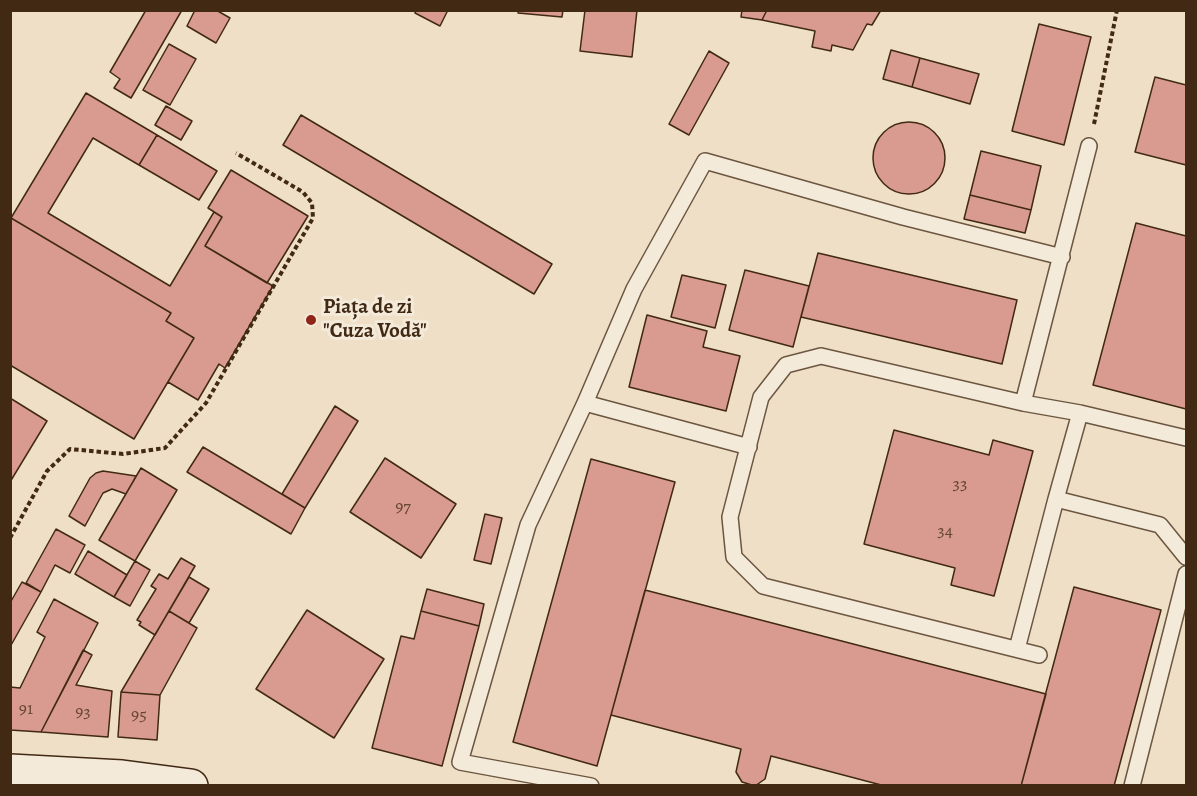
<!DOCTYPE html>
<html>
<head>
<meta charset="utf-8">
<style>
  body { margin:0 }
  #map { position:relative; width:1197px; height:796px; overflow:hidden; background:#eedfc6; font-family:Alegreya,serif }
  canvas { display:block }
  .frame { position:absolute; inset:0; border:12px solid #412914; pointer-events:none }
</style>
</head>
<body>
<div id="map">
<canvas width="1197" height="796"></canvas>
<div class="frame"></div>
</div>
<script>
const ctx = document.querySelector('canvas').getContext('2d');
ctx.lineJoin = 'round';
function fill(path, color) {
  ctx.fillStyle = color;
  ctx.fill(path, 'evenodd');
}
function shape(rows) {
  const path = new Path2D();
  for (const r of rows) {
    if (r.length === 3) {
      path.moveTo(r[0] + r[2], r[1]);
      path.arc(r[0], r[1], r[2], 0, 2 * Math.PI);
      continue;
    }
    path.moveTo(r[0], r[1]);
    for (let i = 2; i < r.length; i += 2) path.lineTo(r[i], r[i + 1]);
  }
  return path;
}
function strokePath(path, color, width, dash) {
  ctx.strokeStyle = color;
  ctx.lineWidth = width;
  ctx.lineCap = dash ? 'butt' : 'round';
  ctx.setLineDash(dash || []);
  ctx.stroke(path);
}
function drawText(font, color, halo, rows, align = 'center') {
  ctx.font = font + ' Alegreya,serif';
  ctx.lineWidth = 6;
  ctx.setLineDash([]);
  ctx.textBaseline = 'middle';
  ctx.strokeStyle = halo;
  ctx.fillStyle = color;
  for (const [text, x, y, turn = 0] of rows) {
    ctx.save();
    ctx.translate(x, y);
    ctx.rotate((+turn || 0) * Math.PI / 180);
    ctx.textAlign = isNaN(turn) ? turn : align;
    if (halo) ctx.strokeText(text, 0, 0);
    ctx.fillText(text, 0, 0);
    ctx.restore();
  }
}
const building = shape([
  [146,10,182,10,131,98,114,88,120,79,110,72,146,10],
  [195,10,216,10,230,18,216,43,187,26,195,10],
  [416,10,448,10,440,26,415,13,416,10],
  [519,10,563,10,562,17,518,13,519,10],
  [585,10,637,10,632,57,580,51,585,10],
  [742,10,767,10,762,20,741,17,742,10],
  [767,10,881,10,872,25,867,24,853,50,832,45,831,51,812,47,815,31,762,20,767,10],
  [1039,24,1091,37,1064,145,1012,131,1039,24],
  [169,44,196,59,170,105,143,90,169,44],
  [891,50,920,58,912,87,883,79,891,50],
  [709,51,729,63,689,135,669,124,709,51],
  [920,58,979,74,970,104,912,87,920,58],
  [1155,77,1186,85,1186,165,1135,152,1155,77],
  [86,93,157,135,139,165,93,138,48,213,170,286,214,212,222,217,205,246,273,286,225,368,219,364,198,400,168,382,194,338,166,321,171,313,11,218,86,93],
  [166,106,192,121,181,140,155,125,166,106],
  [301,115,552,264,534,294,283,145,301,115],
  [909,158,36],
  [157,135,217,171,199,200,139,165,157,135],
  [981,151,1041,166,1031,210,970,195,981,151],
  [231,170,308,216,267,283,205,246,222,217,208,208,231,170],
  [970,195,1031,210,1025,233,964,219,970,195],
  [11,218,171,313,166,321,194,338,134,439,10,365,11,218],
  [1136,223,1186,236,1186,409,1093,385,1136,223],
  [818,253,1017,300,1002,364,801,317,818,253],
  [745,270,809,286,793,347,729,330,745,270],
  [682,275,726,285,715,328,671,317,682,275],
  [647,315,707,331,703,347,740,356,726,411,629,387,647,315],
  [10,398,47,421,10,482,10,398],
  [335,406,358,421,305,508,282,494,335,406],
  [894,430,989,455,993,440,1033,451,994,596,951,585,955,568,864,544,894,430],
  [203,447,305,508,291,534,187,472,203,447],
  [385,458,456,504,421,558,350,512,385,458],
  [591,459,675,482,597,766,513,742,591,459],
  [141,468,177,490,135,561,99,540,141,468],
  [103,471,136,476,126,494,112,489,103,493,85,526,69,516,90,478,96,473,103,471],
  [485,514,502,518,491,564,474,560,485,514],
  [56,529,85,545,70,573,55,565,41,592,26,583,56,529],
  [88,551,127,575,114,597,75,574,88,551],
  [181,558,195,566,155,635,139,625,141,622,137,620,156,589,151,586,159,574,168,579,181,558],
  [135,561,150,570,130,606,114,597,135,561],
  [189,577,209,589,189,623,169,611,189,577],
  [22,582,41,592,10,647,10,603,22,582],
  [1074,587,1161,610,1114,786,1021,786,1074,587],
  [427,589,484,604,479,626,421,611,427,589],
  [645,590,1046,694,1021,786,885,786,771,756,765,779,755,786,742,782,736,772,741,749,611,715,645,590],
  [54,599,98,623,41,732,10,730,10,687,20,688,45,637,37,632,54,599],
  [307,610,384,659,334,738,256,689,307,610],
  [169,611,197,628,160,695,121,692,169,611],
  [421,611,479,626,442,766,372,748,401,636,414,639,421,611],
  [83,650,92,655,76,685,112,691,108,737,41,732,83,650],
  [121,692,160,695,157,740,118,737,121,692]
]);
fill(building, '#d99b8f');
strokePath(building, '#412914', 1.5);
const service = shape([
  [585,403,749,447],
  [1023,403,1089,146],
  [1080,413,1056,499,1160,525,1186,557],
  [1017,649,1056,499],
  [1039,655,763,586,734,557,730,517,761,397,786,365,821,356,1023,403,1080,413,1186,438],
  [591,786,460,762,528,525,585,403,634,289,705,161,903,217,1062,257],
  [1132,786,1186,574]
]);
const secondary = shape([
  [10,771,122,777,191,786]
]);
strokePath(service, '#6c5640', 18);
strokePath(secondary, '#412914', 36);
strokePath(shape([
  [1094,124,1117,10],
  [10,538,47,471,70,449,123,454,165,448,206,403,313,218,312,203,303,192,236,153]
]), '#412914', 4, [4.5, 3]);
strokePath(service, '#f4eada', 15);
strokePath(secondary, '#f4eada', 33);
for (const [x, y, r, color] of [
  [311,320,6,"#8f2418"]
]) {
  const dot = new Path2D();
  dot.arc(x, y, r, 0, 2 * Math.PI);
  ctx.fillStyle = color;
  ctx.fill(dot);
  strokePath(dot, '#f4eada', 2);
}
drawText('18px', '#674633', null, [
  ["33",960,485],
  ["97",403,508],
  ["34",945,532],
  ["91",26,710],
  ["93",83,713],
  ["95",139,716]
]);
drawText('bold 21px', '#412914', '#f4eada', [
  ["Piața de zi",323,308],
  ["\"Cuza Vodă\"",323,332]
], 'left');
</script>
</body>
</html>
